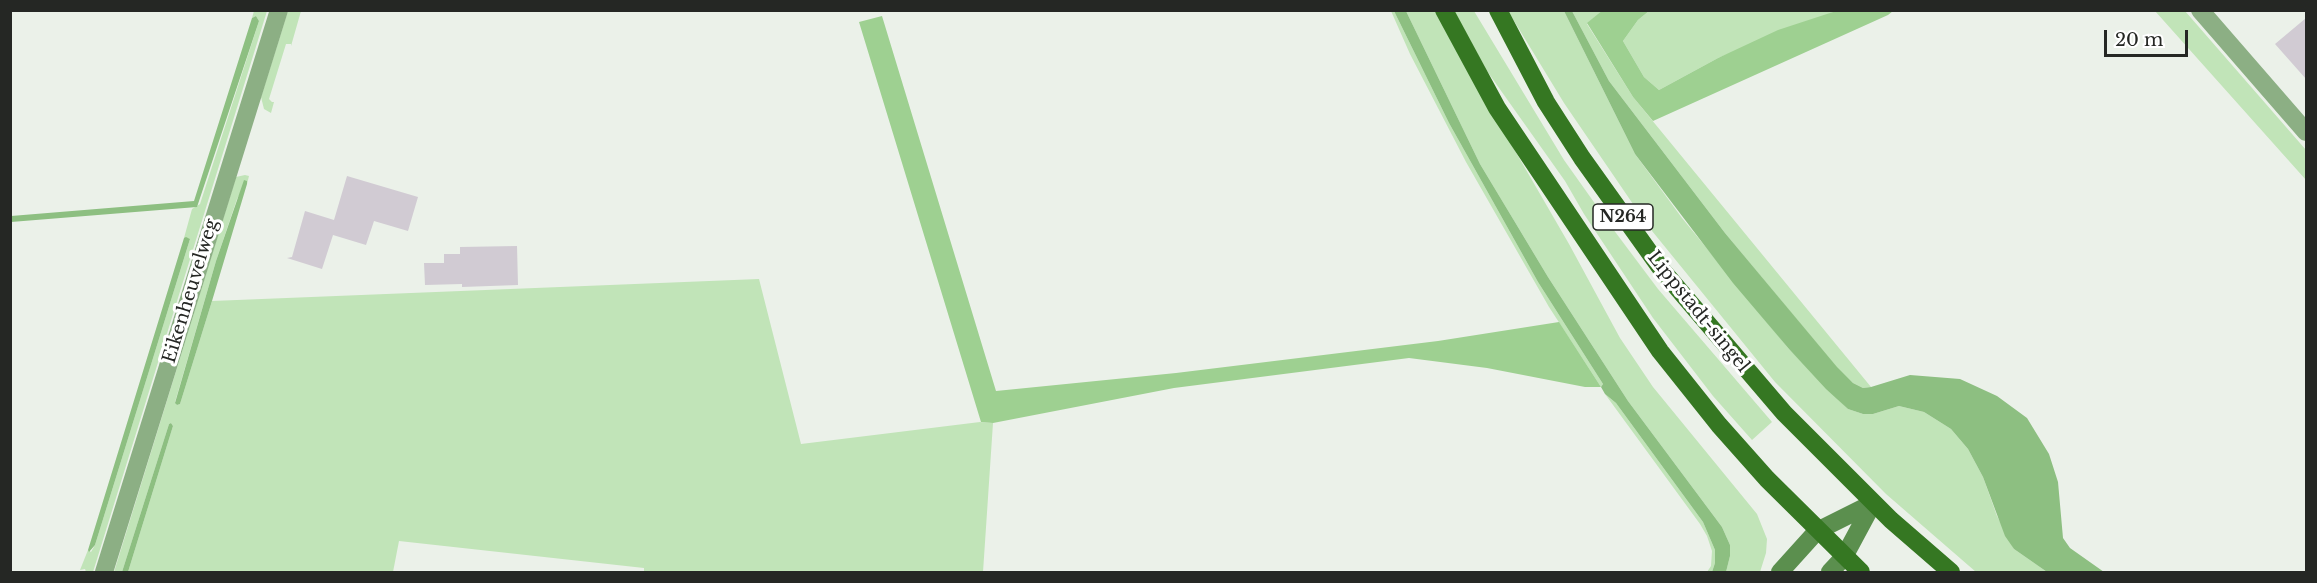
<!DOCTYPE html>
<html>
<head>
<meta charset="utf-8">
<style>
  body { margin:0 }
  #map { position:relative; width:2317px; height:583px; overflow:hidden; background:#ebf1e9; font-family:"Libre Baskerville",serif }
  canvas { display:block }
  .frame { position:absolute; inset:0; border:12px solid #252724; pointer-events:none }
  .scale { position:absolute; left:2104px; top:30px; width:84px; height:27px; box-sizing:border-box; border:3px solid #252724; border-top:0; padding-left:8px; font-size:18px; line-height:21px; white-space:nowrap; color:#252724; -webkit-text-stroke:4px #fff; paint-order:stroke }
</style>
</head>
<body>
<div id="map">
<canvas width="2317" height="583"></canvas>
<div class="frame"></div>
<div class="scale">20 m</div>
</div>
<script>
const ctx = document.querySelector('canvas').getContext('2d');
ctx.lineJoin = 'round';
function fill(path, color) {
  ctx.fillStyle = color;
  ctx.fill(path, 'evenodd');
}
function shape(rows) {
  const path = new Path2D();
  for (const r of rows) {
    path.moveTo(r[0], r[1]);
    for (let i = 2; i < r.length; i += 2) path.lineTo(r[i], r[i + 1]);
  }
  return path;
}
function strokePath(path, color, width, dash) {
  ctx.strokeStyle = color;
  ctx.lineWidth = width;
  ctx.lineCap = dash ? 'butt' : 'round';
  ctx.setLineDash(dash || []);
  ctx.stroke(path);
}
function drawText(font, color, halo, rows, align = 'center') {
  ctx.font = font + ' "Libre Baskerville",serif';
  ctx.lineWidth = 6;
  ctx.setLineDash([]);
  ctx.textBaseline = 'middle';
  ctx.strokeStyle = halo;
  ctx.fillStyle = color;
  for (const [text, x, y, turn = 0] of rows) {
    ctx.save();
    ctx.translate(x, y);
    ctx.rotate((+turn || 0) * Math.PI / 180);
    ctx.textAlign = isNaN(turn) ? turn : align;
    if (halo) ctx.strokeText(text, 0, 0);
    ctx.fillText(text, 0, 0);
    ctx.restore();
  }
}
fill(shape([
  [254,11,267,11,93,572,86,572,85,569,80,570,88,550,91,552,95,545,190,239,184,238,192,209,200,204,259,21,256,16,252,18],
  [288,11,301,11,291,46,291,44,286,44,269,99,272,102,274,102,271,113,264,109,261,97],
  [1391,11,1394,11,1449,123,1538,282,1603,384,1601,387,1549,307,1466,162,1410,54],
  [1406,11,1436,11,1452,42,1569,244,1620,338,1653,387,1757,514,1767,539,1766,553,1760,572,1726,572,1730,556,1730,545,1722,527,1628,401,1548,277,1480,164],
  [1454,11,1474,11,1564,160,1613,229,1658,289,1772,422,1752,440,1713,396,1653,318,1584,214,1565,181,1487,71],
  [1508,11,1564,11,1635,154,1682,218,1789,349,1848,409,1863,414,1873,414,1899,406,1924,412,1951,429,1968,449,1983,477,1997,516,2014,549,2047,572,1976,572,1886,494,1775,382,1648,226,1564,103],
  [1572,11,1603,11,1587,24,1633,97,1871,387,1863,388,1853,383,1837,368,1725,233,1609,81],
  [1649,11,1836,11,1718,58,1659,90,1644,77,1623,41,1638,20],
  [2155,11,2185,11,2306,150,2306,180],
  [245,175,249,176,247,184,247,181,237,199,216,261,175,402,177,405,180,404,212,301,759,279,801,444,980,422,993,423,983,572,644,572,644,568,399,541,393,572,128,572,173,426,171,423,169,424,122,572,114,572,236,177],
  [1605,394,1616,403,1703,522,1715,550,1715,563,1712,572,1707,572,1711,566,1712,551,1707,536,1700,524]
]), '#c1e4b8');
fill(shape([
  [1603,10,1649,11,1638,20,1623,41,1644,77,1659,90,1718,58,1778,30,1836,11,1893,11,1888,15,1653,121,1633,97,1587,23],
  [882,16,996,391,1176,373,1438,341,1559,322,1601,387,1585,387,1487,368,1409,358,1174,388,993,423,981,422,859,22]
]), '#9ed091');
fill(shape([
  [1394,11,1406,11,1480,164,1548,277,1628,401,1722,527,1730,545,1730,556,1726,572,1712,572,1715,563,1715,550,1703,522,1616,403,1605,394,1601,387,1603,384,1538,282,1449,123],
  [1564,11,1572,11,1609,81,1725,233,1837,367,1853,383,1863,388,1871,387,1910,375,1960,379,1997,396,2027,418,2049,454,2058,482,2063,538,2070,548,2104,572,2047,572,2014,549,2005,536,1983,477,1968,449,1951,429,1924,412,1899,406,1873,414,1863,414,1848,409,1826,389,1789,349,1733,283,1635,154],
  [256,16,259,21,197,207,11,222,11,216,194,201,252,18],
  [244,180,247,181,247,184,212,301,180,404,177,405,175,403,216,261],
  [186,237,190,239,95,545,89,552,88,550,184,238],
  [171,423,173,426,128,572,122,572,169,424]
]), '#8dbf81');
fill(shape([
  [2306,18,2306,79,2275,44],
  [347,176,418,197,408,231,374,221,366,245,333,235,322,269,287,258,292,257,305,211,334,220],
  [517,246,518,285,462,287,462,284,425,285,424,263,444,263,444,254,460,254,460,247]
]), '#d1cbd3');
strokePath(shape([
  [2200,10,2306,132],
  [104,572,279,10]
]), '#8caf84', 18);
strokePath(shape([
  [1780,572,1817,531,1873,503],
  [1830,572,1844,557,1873,503]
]), '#5b8f4e', 18);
strokePath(shape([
  [1444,10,1497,108,1660,351,1719,425,1767,479,1861,572],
  [1498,10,1546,102,1582,158,1662,270,1784,413,1891,520,1951,572]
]), '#357722', 18);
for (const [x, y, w] of [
  [1623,217,60]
]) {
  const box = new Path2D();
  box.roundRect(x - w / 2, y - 13, w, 26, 4.5);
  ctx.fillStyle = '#fff';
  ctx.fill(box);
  strokePath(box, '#252724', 1.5);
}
drawText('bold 16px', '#252724', null, [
  ["N264",1623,217]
]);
drawText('18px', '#252724', '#fff', [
  ["Eikenheuvelweg",191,291,-73],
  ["Lippstadt-singel",1698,312,51]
]);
</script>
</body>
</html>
